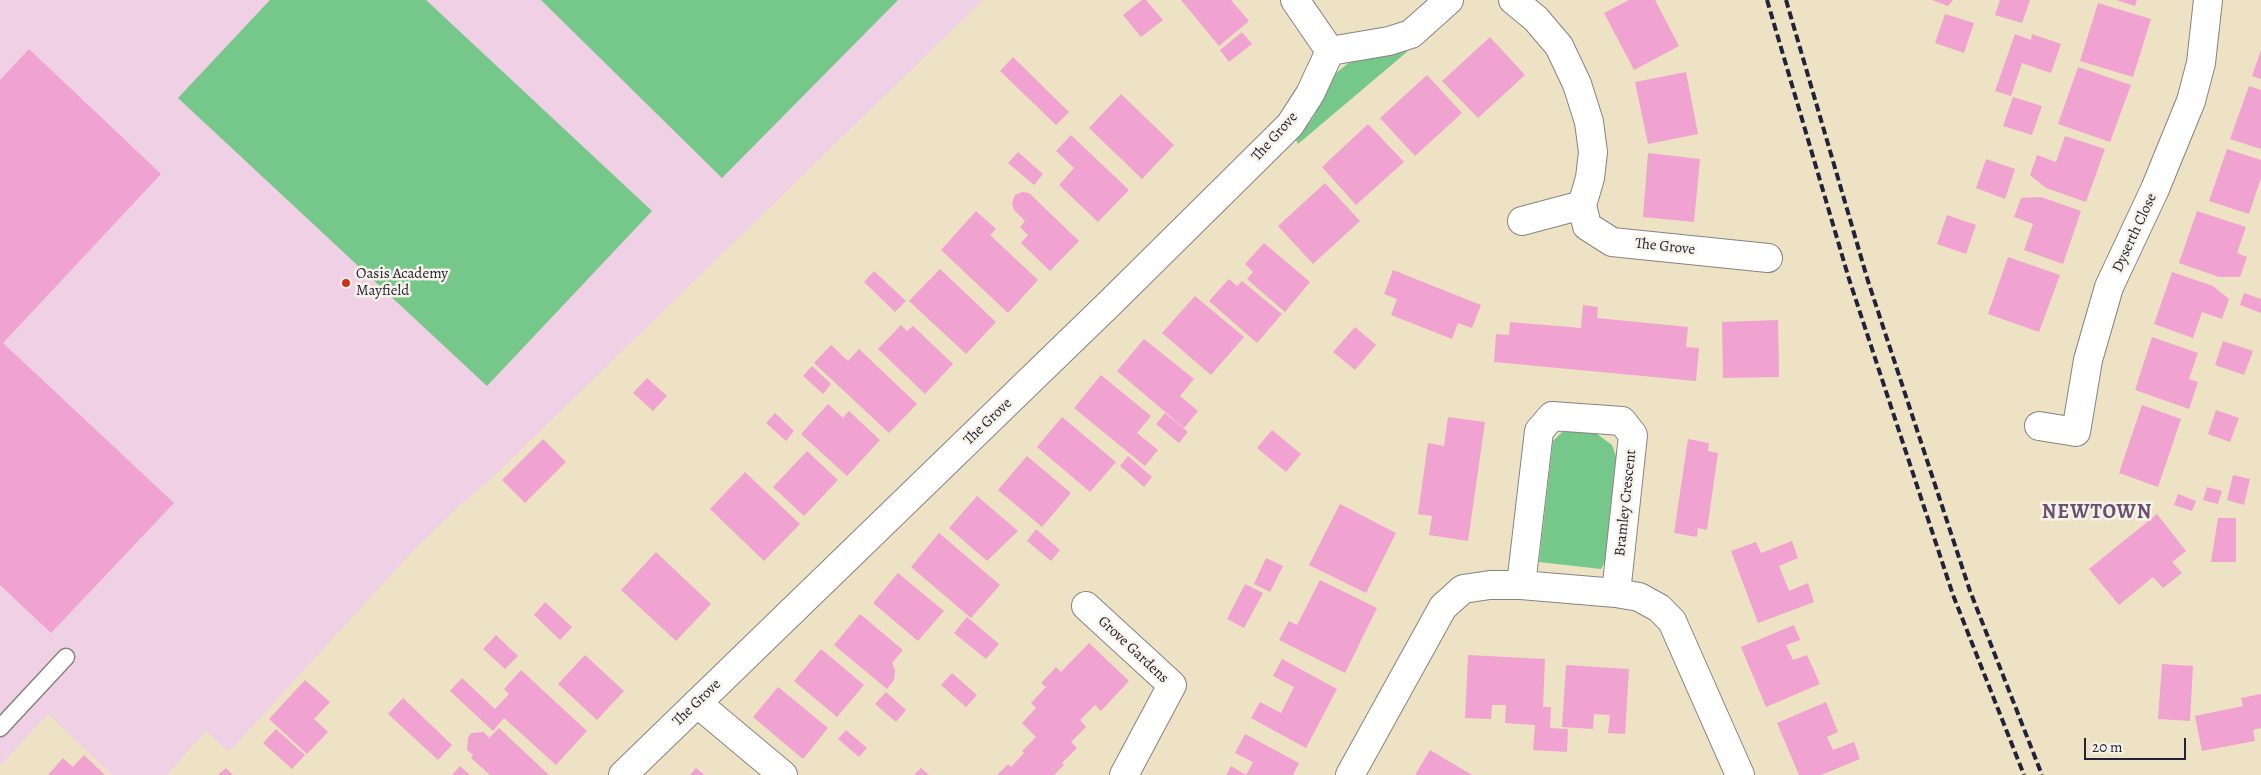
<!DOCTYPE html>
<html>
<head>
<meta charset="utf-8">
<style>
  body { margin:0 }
  #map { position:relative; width:2261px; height:775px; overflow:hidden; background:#eee2c4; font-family:Alegreya,serif }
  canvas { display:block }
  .scale { position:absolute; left:2084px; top:738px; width:102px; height:22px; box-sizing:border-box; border:2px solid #22223b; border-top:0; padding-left:6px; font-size:15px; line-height:18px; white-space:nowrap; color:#22223b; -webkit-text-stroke:4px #f7f3e8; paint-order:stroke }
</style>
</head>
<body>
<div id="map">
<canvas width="2261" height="775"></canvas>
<div class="scale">20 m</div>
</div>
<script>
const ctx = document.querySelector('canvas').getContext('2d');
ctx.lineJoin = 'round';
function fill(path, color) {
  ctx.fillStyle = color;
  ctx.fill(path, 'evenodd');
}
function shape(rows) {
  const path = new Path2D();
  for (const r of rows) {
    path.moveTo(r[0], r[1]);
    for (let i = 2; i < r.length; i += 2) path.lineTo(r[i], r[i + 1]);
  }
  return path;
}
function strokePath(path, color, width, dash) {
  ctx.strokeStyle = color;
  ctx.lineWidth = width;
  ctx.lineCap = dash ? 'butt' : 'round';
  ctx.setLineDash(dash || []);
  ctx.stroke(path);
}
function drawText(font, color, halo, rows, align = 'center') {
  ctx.font = font + ' Alegreya,serif';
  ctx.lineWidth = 5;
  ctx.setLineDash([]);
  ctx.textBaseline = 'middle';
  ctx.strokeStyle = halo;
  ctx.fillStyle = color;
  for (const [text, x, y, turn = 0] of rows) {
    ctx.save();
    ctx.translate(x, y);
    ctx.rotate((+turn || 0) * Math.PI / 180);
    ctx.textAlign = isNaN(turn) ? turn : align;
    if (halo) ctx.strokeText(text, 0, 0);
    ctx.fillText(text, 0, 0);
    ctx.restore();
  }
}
fill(shape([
  [0,0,983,0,491,479,459,506,414,550,229,752,206,731,167,775,112,775,48,714,0,766]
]), '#f0d0e5');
fill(shape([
  [270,0,426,0,652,211,487,386,178,98],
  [541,0,898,0,722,178],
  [1408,51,1298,144,1296,140,1313,118,1336,73,1350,62],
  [1571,429,1593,431,1612,445,1617,459,1606,560,1601,569,1539,562,1553,441,1562,432]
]), '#75c78a');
fill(shape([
  [1142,0,1146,0,1163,20,1141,37,1123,15],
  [1181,0,1231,0,1249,21,1219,46],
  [1629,0,1655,0,1679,46,1634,70,1604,13],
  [1932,0,1953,0,1948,6],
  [2000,0,2030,0,2022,23,1995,15],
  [2116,0,2137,0,2135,6],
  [2098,3,2151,19,2133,77,2080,61],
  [1945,14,1974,23,1964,53,1935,43],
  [1242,32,1252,44,1229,62,1220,50],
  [2015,34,2031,40,2032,34,2061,44,2051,73,2022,63,2011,96,1995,91],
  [1490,37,1525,75,1478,118,1442,81],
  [29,49,161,174,3,343,174,503,51,633,0,585,0,80],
  [2261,50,2261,79,2252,76],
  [1013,57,1069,112,1056,125,1000,71],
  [2078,67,2131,85,2110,142,2058,124],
  [1686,72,1698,134,1648,144,1635,82],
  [1427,75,1462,113,1415,156,1380,118],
  [2249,86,2261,90,2261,149,2230,139],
  [1121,94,1174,145,1142,179,1089,128],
  [2013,97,2042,106,2032,135,2003,126],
  [1368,124,1404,162,1356,205,1322,167],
  [1071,135,1129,190,1098,222,1059,185,1074,168,1056,151],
  [2065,136,2105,149,2086,202,2046,188,2030,175,2037,155,2056,162],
  [2227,149,2261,160,2261,178,2249,214,2209,201],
  [1018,152,1043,174,1034,185,1008,163],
  [1648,153,1700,159,1694,222,1643,217],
  [1986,159,2015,169,2005,199,1976,188],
  [1325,183,1360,221,1313,264,1278,226],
  [1022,192,1029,193,1079,241,1050,271,1021,243,1028,235,1020,227,1025,221,1014,210,1012,203,1015,195],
  [2041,197,2081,211,2063,264,2024,250,2033,224,2014,217,2021,198],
  [976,211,996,229,990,235,1038,280,1008,313,941,250],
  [2197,211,2246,227,2237,253,2247,257,2240,277,2219,277,2179,263],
  [1947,215,1976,225,1966,254,1937,244],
  [1264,243,1310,282,1285,312,1247,279,1253,272,1245,264],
  [2008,257,2060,275,2039,332,1988,314],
  [940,269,996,322,966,354,909,301],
  [1393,270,1481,305,1472,328,1458,323,1452,339,1391,315,1397,299,1384,294],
  [874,271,906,301,895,312,864,282],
  [2172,272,2213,286,2229,299,2222,319,2202,312,2193,338,2154,324],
  [1229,279,1237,286,1242,281,1282,314,1257,343,1209,301],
  [2244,293,2261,299,2261,313,2240,305],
  [1195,296,1244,337,1211,375,1162,333],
  [1583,305,1598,307,1597,318,1688,327,1686,347,1699,348,1696,381,1494,362,1496,334,1509,335,1510,322,1581,328],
  [1778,320,1779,377,1723,378,1722,322],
  [901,325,907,331,913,326,953,364,925,394,878,349],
  [1355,327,1376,345,1355,370,1333,352],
  [2152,337,2198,353,2189,379,2198,382,2189,409,2135,390],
  [1144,339,1194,379,1180,396,1198,411,1184,428,1117,371],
  [2223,341,2253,351,2244,375,2215,365],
  [831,345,848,361,859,349,917,404,889,433,814,363],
  [812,366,831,384,823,394,803,376],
  [1101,375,1151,416,1137,433,1158,450,1145,466,1074,408],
  [647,378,667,396,653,411,633,393],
  [828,404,843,418,849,411,880,440,847,476,801,434],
  [2142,405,2181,419,2158,487,2119,473],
  [2216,410,2239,418,2230,442,2208,434],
  [775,413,794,431,786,441,766,423],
  [1165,413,1188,432,1179,443,1156,424],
  [1062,417,1116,462,1090,492,1037,447],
  [1448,417,1485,422,1468,541,1429,535,1432,516,1418,514,1428,443,1444,446],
  [1272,430,1301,454,1286,472,1257,448],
  [543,439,566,462,525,503,502,480],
  [1688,439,1709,443,1708,451,1718,453,1707,530,1698,528,1697,537,1674,533],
  [807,451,838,480,804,516,773,487],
  [1027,456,1071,493,1042,527,998,490],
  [1128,456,1152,477,1144,487,1120,466],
  [745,472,800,524,764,561,710,509],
  [2233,475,2250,479,2244,505,2227,500],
  [2207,487,2222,491,2218,504,2203,500],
  [2178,494,2196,501,2192,511,2174,505],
  [977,496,1018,531,987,561,949,528],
  [1340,504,1396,533,1366,593,1309,565],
  [2157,514,2186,551,2172,562,2182,573,2163,588,2153,577,2119,605,2089,569],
  [2218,518,2236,518,2236,562,2211,562],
  [1036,529,1060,550,1051,561,1027,541],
  [939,533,1000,585,971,618,911,567],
  [1792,541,1798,558,1779,566,1789,591,1808,583,1814,602,1758,623,1731,551,1756,542,1761,553],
  [656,552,711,604,676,641,621,590],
  [1266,558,1283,566,1270,592,1254,584],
  [898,573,944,611,918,641,873,603],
  [1320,580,1377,608,1345,673,1279,640,1289,621,1297,625],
  [1245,584,1263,593,1244,628,1227,619],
  [545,602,572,627,560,640,534,615],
  [860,614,903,650,892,663,895,670,894,680,887,689,834,645],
  [967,617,999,644,986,659,954,633],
  [1794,625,1800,640,1786,645,1793,660,1807,655,1820,684,1766,707,1741,647],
  [496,635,518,656,505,669,483,649],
  [1089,643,1129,681,1101,711,1095,705,1080,720,1086,727,1071,742,1077,748,1062,763,1064,765,1054,775,997,775,1008,764,1011,767,1024,753,1022,751,1036,737,1022,723,1036,708,1031,703,1046,687,1041,683,1056,667,1061,672],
  [821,649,864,685,837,717,794,681],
  [585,655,624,691,597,720,558,684],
  [1468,655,1545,659,1543,707,1551,707,1550,728,1568,729,1567,752,1533,750,1535,725,1505,723,1506,705,1492,705,1491,719,1465,718],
  [1282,659,1337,689,1306,748,1251,718,1260,702,1281,713,1294,687,1273,676],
  [2162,664,2193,666,2190,721,2158,719],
  [1566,665,1629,669,1625,734,1608,733,1610,715,1594,714,1593,729,1562,727],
  [521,670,587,731,556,765,504,718,493,731,450,691,462,678,495,709,509,694,504,689],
  [952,673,977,695,966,707,941,685],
  [305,680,330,702,314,719,328,732,307,754,269,719],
  [778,687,828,728,803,759,753,717],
  [886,692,906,710,896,722,875,704],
  [2261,694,2261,728,2253,730,2255,741,2202,751,2195,716,2243,706,2241,698],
  [403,698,452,745,438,760,388,714],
  [1826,702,1838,732,1827,737,1833,750,1854,742,1860,759,1821,775,1799,775,1777,723],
  [499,728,549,775,490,775,471,758,473,755,467,750,468,738,471,733,484,732,489,738],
  [276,729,305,755,292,769,263,743],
  [846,730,867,748,859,757,838,739],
  [1245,734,1299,763,1293,775,1226,775,1231,766,1246,775,1253,762,1235,753],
  [1430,750,1472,775,1415,775],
  [84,755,105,775,48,775,63,758,73,767],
  [460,766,470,775,452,775],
  [226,768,233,775,218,775],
  [696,768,705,775,690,775],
  [921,768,929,775,914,775]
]), '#f0a2d0');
const service = shape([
  [0,728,66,657]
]);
const minor = shape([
  [1295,0,1330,51],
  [1513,0,1536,19,1559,46,1577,84,1589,122,1593,152,1590,178,1582,205,1587,226,1612,242,1768,258],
  [1330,51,1389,41,1411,34,1449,0],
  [1522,221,1582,205],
  [2039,426,2076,432,2088,360,2109,287,2155,189,2191,101,2201,63,2208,0],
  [1521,585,1539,431,1552,416,1622,421,1633,435,1616,593],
  [1086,606,1172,685,1124,775],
  [697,703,783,775],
  [623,775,1111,302,1290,125,1310,94,1330,51],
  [1350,775,1443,607,1463,589,1490,585,1521,585,1616,593,1639,597,1659,608,1672,621,1740,775]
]);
strokePath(service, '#888280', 19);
strokePath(minor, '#888280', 30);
strokePath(service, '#fff', 16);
strokePath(minor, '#fff', 28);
strokePath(shape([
  [1767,0,1849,279,1953,595,2024,775],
  [1786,0,1868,281,1970,591,2042,775]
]), '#22223b', 4, [8, 4]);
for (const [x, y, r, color] of [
  [346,283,5,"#c8321e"]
]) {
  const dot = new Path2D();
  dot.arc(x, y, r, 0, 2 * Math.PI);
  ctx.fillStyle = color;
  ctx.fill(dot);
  strokePath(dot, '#f7f3e8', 2);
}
drawText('15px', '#22223b', '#f7f3e8', [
  ["The Grove",1275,137,-48],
  ["Dyserth Close",2135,233,-65],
  ["The Grove",1665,247,6],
  ["The Grove",988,422,-44],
  ["Bramley Crescent",1626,503,-84],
  ["Grove Gardens",1133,650,43],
  ["The Grove",697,703,-44]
]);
drawText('15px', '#22223b', '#f7f3e8', [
  ["Oasis Academy",356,274],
  ["Mayfield",356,291]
], 'left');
ctx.letterSpacing = '1px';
drawText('bold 20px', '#6a4f6f', '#f7f3e8', [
  ["NEWTOWN",2097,513]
]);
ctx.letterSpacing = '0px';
</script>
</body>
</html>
